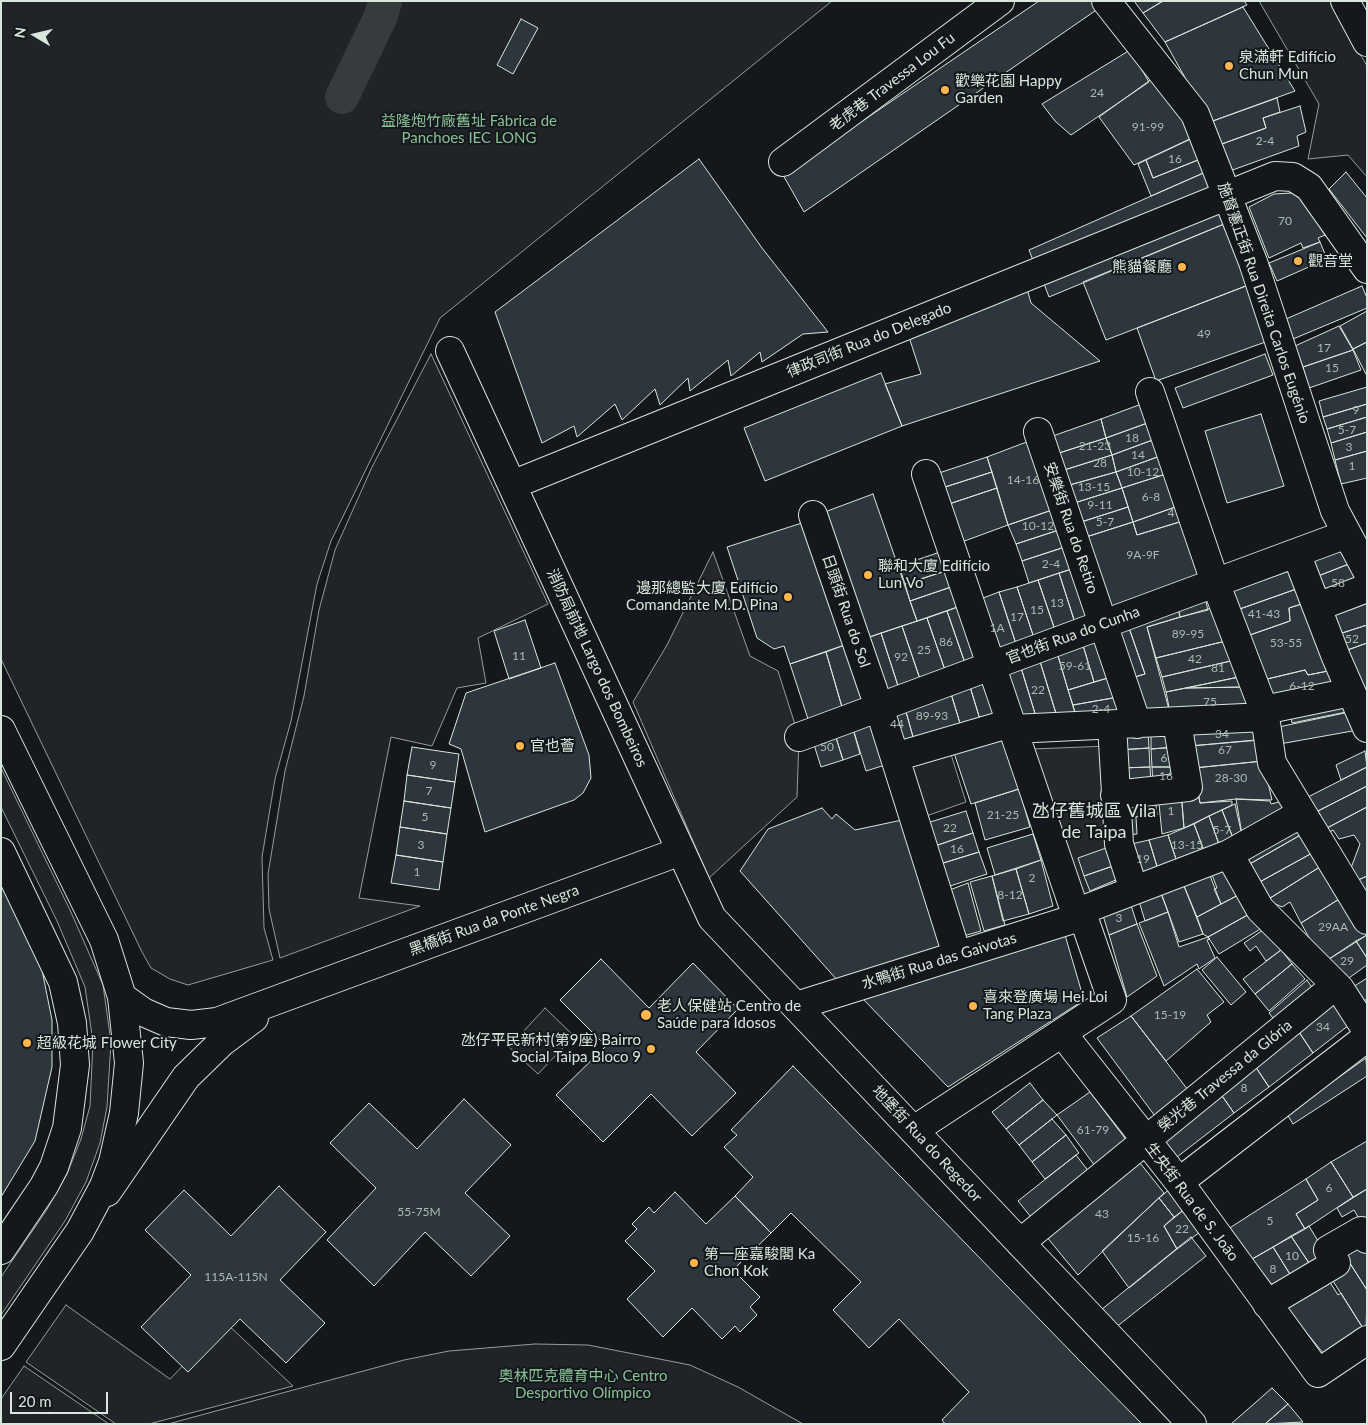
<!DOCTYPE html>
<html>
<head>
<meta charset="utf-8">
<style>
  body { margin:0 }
  #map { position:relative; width:1368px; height:1425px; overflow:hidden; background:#14181c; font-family:Lato,sans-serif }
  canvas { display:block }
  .frame { position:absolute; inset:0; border:2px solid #d8e6dc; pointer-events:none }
  .north { position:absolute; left:10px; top:10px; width:50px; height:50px; -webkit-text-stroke:4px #14181c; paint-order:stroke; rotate:279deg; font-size:14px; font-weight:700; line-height:20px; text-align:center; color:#d8e6dc }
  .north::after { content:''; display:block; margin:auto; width:18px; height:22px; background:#d8e6dc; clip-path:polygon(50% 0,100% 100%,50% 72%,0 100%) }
  .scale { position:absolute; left:10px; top:1392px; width:98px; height:22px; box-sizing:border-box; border:2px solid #d8e6dc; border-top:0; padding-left:6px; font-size:15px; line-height:18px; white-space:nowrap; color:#d8e6dc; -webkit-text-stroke:4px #14181c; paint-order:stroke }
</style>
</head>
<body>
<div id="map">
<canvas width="1368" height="1425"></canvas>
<div class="frame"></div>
<div class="north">N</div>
<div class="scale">20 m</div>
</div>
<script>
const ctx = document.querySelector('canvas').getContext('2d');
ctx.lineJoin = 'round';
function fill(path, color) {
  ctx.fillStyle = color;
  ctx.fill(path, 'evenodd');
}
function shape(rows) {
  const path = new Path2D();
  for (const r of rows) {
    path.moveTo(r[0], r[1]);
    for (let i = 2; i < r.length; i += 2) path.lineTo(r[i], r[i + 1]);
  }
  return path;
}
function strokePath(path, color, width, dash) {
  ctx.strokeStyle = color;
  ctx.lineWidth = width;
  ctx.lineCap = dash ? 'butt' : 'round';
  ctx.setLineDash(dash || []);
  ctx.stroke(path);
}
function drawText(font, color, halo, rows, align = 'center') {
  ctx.font = font + ' Lato,"Noto Sans SC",sans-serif';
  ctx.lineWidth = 4;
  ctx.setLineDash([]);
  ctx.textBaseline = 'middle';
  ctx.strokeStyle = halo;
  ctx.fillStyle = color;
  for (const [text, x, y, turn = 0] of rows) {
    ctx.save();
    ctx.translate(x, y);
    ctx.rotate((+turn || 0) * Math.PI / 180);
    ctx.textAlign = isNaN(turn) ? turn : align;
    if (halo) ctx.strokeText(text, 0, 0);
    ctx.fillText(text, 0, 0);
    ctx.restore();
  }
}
const green = shape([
  [1,1,832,1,440,318,331,541,317,584,291,721,275,779,262,857,264,928,273,960,188,985,170,979,151,968,142,952,1,659,1,1],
  [1259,1,1330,1,1367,66,1367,177,1348,155,1308,159,1319,104,1259,1],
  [431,354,548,604,478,638,486,683,457,688,432,746,391,737,359,898,420,906,280,958,269,909,268,874,285,771,304,696,319,610,335,550,372,467,431,354],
  [950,751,966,802,915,820,898,767,950,751],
  [1,768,70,910,103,985,111,1042,107,1107,100,1143,86,1182,65,1221,1,1315,1,1277,46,1211,67,1174,81,1139,90,1106,93,1042,85,987,57,921,1,807,1,768],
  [545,1008,574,1036,538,1074,509,1047,545,1008],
  [66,1305,170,1379,225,1322,293,1386,149,1424,116,1424,26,1362,66,1305],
  [535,1344,588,1345,690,1365,738,1387,803,1424,168,1424,404,1360,449,1351,535,1344],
  [24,1366,109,1424,1,1424,1,1399,24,1366]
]);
fill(green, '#202428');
strokePath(green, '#939e99', 1);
const parking = shape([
  [713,552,750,656,778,671,799,737,797,797,709,878,633,702,667,645,713,552],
  [1109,746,1127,886,1082,901,1032,749,1109,746]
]);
fill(parking, '#24282b');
strokePath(parking, '#939e99', 1);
strokePath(shape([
  [342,97,381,16,385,1]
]), '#363b3e', 34);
const building = shape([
  [1039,1,1103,1,1105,4,804,212,783,175,1039,1],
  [1134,1,1163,1,1143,13,1134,1],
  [1163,1,1244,1,1247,5,1165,42,1143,13,1163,1],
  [1243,7,1295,91,1210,122,1165,42,1243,7],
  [521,19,538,28,513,74,497,65,521,19],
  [1130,50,1149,82,1071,135,1055,121,1042,104,1130,50],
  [1160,73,1194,137,1134,165,1099,117,1160,73],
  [1277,98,1280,112,1263,118,1266,128,1219,145,1210,122,1277,98],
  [1300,106,1306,132,1297,136,1299,146,1227,172,1219,145,1266,128,1263,118,1300,106],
  [1195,137,1203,158,1153,178,1146,160,1195,137],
  [1203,158,1208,171,1151,196,1138,164,1146,160,1153,178,1203,158],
  [699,159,762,248,828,332,803,334,762,362,760,352,731,376,728,360,690,391,688,378,660,405,655,389,622,420,615,404,577,437,574,426,542,443,495,312,699,159],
  [1208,171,1217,190,1036,268,1029,250,1208,171],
  [1346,172,1367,198,1367,238,1329,189,1346,172],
  [1292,193,1305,202,1325,235,1318,238,1320,242,1303,248,1301,243,1269,258,1249,207,1274,194,1292,193],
  [1223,206,1229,222,1049,297,1043,281,1223,206],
  [1229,222,1251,284,1106,340,1083,282,1229,222],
  [1320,242,1327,259,1277,281,1269,263,1320,242],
  [1251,284,1271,340,1156,381,1137,328,1251,284],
  [1026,285,1031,303,1100,361,902,426,885,384,921,374,908,334,1026,285],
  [1362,286,1367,298,1367,308,1293,339,1286,319,1362,286],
  [1367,311,1367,342,1353,349,1340,326,1367,311],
  [1339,326,1353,350,1303,367,1295,346,1339,326],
  [1367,342,1367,376,1353,349,1367,342],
  [1353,350,1361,370,1309,388,1303,367,1353,350],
  [1265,354,1273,375,1183,408,1175,388,1265,354],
  [881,373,902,426,765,481,744,428,881,373],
  [1367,387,1367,404,1323,417,1319,401,1367,387],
  [1147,402,1153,421,1106,438,1101,419,1147,402],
  [1367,404,1367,417,1327,429,1323,417,1367,404],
  [1261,414,1284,486,1227,503,1205,431,1261,414],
  [1367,417,1367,432,1331,443,1327,429,1367,417],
  [1101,419,1106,438,1056,454,1050,437,1101,419],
  [1153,421,1158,438,1112,455,1106,438,1153,421],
  [1367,432,1367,451,1335,460,1331,443,1367,432],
  [1037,438,1061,507,1008,525,987,457,1037,438],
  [1106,438,1112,455,1061,471,1056,454,1106,438],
  [1158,438,1163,455,1116,472,1112,455,1158,438],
  [1367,451,1367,478,1341,484,1335,460,1367,451],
  [1112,455,1116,472,1066,486,1061,471,1112,455],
  [1163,455,1169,473,1122,488,1116,472,1163,455],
  [987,457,992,472,942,488,936,474,987,457],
  [992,472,997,488,946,505,942,488,992,472],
  [1116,472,1122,488,1071,504,1066,486,1116,472],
  [1169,473,1181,505,1133,522,1122,488,1169,473],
  [997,488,1008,525,959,543,946,505,997,488],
  [1122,488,1128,507,1078,523,1071,504,1122,488],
  [873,494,917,621,858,641,814,516,873,494],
  [1181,505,1186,520,1137,535,1133,522,1181,505],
  [1061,507,1068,527,1016,544,1008,525,1061,507],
  [1128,507,1133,522,1083,538,1078,523,1128,507],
  [1186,520,1207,582,1108,616,1083,538,1133,522,1137,535,1186,520],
  [805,522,850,643,790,664,784,646,774,649,757,638,727,547,805,522],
  [1068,527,1074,544,1022,561,1016,544,1068,527],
  [1074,544,1081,566,1029,583,1022,561,1074,544],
  [1348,545,1354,562,1313,578,1307,560,1348,545],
  [949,549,955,568,905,584,899,566,949,549],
  [1354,562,1362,587,1321,602,1313,578,1354,562],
  [1081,566,1098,618,1076,626,1059,573,1081,566],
  [955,568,960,584,910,601,905,584,955,568],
  [1295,569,1302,587,1237,610,1231,592,1295,569],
  [1059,573,1076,626,1056,633,1038,580,1059,573],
  [1038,580,1056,633,1035,641,1017,587,1038,580],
  [960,584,966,604,917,621,910,601,960,584],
  [1017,587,1035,641,1017,647,999,592,1017,587],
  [1302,587,1308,602,1289,608,1290,621,1247,636,1237,610,1302,587],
  [999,592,1017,647,993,655,975,601,999,592],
  [1367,597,1367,625,1336,635,1325,606,1367,597],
  [1205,598,1208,610,1180,617,1178,607,1205,598],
  [1308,602,1333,670,1308,675,1305,670,1263,680,1247,636,1290,621,1289,608,1308,602],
  [966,604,985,660,966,666,947,611,966,604],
  [1218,606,1230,640,1156,658,1147,627,1218,606],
  [1178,607,1180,617,1147,627,1171,717,1140,716,1128,679,1145,674,1128,625,1178,607],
  [947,611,966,666,946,673,927,618,947,611],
  [927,618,946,673,921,682,902,626,927,618],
  [525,620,541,668,509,679,494,631,525,620],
  [1128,625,1145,674,1128,679,1112,630,1128,625],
  [1367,625,1367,643,1342,652,1336,635,1367,625],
  [902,626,921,682,899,689,881,633,902,626],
  [881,633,899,689,877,697,858,641,881,633],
  [1106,635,1118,675,1094,682,1082,642,1106,635],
  [1230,640,1235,660,1162,677,1156,658,1230,640],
  [1082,642,1094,682,1068,690,1056,649,1082,642],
  [850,643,869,700,842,707,826,652,850,643],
  [1367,643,1367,705,1342,652,1367,643],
  [1056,649,1077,720,1058,720,1038,655,1056,649],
  [826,652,842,707,808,719,790,664,826,652],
  [1038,655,1058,720,1037,720,1019,661,1038,655],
  [1235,660,1239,677,1166,692,1162,677,1235,660],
  [1019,661,1037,720,1014,720,998,667,1019,661],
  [555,663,589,755,591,778,583,793,574,800,485,832,461,749,449,744,466,693,555,663],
  [1305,670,1308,675,1333,670,1342,692,1268,703,1263,680,1305,670],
  [988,673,1000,721,982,726,968,680,988,673],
  [1118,675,1124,696,1073,705,1068,690,1118,675],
  [1239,677,1244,687,1186,688,1239,677],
  [968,680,982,726,963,733,949,687,968,680],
  [949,687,962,730,915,744,903,701,949,687],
  [1248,687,1253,712,1171,717,1166,692,1186,688,1248,687],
  [1124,696,1132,718,1077,720,1073,705,1124,696],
  [1343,697,1346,712,1292,723,1290,708,1343,697],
  [903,701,915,744,890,740,881,708,903,701],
  [1354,711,1358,730,1274,745,1274,728,1354,711],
  [870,716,885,765,866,771,851,722,870,716],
  [851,722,860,754,843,760,833,728,851,722],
  [1256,722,1260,740,1190,746,1184,728,1256,722],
  [833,728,843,760,821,767,811,735,833,728],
  [1148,730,1149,748,1119,750,1119,732,1148,730],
  [1151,730,1175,738,1176,747,1151,749,1151,730],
  [1003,731,1019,789,971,804,952,747,1003,731],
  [1256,740,1263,761,1194,768,1190,746,1256,740],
  [412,747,459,754,455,782,407,775,412,747],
  [1176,747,1177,767,1152,767,1151,749,1176,747],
  [1149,748,1150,767,1121,768,1119,750,1149,748],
  [1365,751,1367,767,1341,780,1336,765,1365,751],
  [1263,761,1272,800,1236,799,1200,803,1194,768,1263,761],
  [1150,767,1151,786,1122,787,1121,768,1150,767],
  [1152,767,1177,767,1179,785,1153,785,1152,767],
  [1367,767,1367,786,1314,813,1306,798,1367,767],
  [407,775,455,782,451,808,404,801,407,775],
  [1367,786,1367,807,1327,828,1318,811,1367,786],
  [1197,788,1200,803,1232,801,1232,805,1184,828,1181,791,1197,788],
  [1019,789,1030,827,985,840,975,803,1019,789],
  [1181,791,1184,828,1162,834,1158,794,1181,791],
  [1155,795,1157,815,1123,818,1121,797,1155,795],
  [1236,799,1270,801,1271,804,1283,801,1293,815,1243,840,1236,799],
  [404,801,451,808,447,834,400,827,404,801],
  [1235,804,1243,840,1235,843,1222,810,1235,804],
  [1367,807,1367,876,1356,881,1351,868,1360,844,1354,835,1339,839,1333,830,1325,835,1327,828,1367,807],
  [822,808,832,819,836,814,855,830,902,820,944,948,838,981,740,871,768,829,822,808],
  [1222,810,1235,843,1221,850,1209,816,1222,810],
  [966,811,973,833,935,846,927,823,966,811],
  [1209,816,1221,850,1206,856,1194,824,1209,816],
  [1136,817,1137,834,1125,835,1123,818,1136,817],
  [1297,822,1304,833,1248,865,1240,854,1297,822],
  [1194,824,1206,856,1179,868,1168,835,1194,824],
  [400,827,447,834,443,862,396,855,400,827],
  [973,833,979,852,940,864,935,846,973,833],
  [1304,833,1314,852,1254,885,1248,865,1304,833],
  [1033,834,1041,860,995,875,987,848,1033,834],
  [1168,835,1179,868,1159,873,1149,840,1168,835],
  [1149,840,1159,873,1137,880,1127,845,1149,840],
  [1106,848,1113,866,1084,876,1078,858,1106,848],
  [979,852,987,874,947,887,940,864,979,852],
  [1314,852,1323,865,1267,900,1258,883,1314,852],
  [396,855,443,862,439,890,391,883,396,855],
  [1041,860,1053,906,1029,914,1016,869,1041,860],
  [1323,865,1344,896,1301,923,1290,902,1282,907,1267,900,1323,865],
  [1113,866,1118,879,1090,891,1084,876,1113,866],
  [1228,866,1242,893,1221,904,1214,889,1217,888,1211,872,1228,866],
  [1,868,39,955,52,1020,52,1067,35,1141,1,1197,1,868],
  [1016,869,1029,914,1003,921,992,876,1016,869],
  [1209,873,1221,904,1197,917,1182,881,1209,873],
  [992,876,1005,925,984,931,970,882,992,876],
  [1367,876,1367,896,1356,881,1367,876],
  [1182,881,1203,934,1179,942,1159,887,1182,881],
  [968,883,981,931,960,937,947,891,968,883],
  [1160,891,1168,912,1145,921,1138,898,1160,891],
  [1242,893,1253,912,1208,937,1203,934,1197,917,1242,893],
  [1344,896,1367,931,1367,935,1323,963,1301,923,1344,896],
  [1130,902,1137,924,1109,935,1102,912,1130,902],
  [1168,912,1179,947,1208,937,1210,939,1207,940,1215,958,1199,969,1197,964,1164,986,1139,923,1168,912],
  [1253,912,1262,928,1219,954,1208,937,1253,912],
  [1137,924,1157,976,1127,997,1109,935,1137,924],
  [1263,930,1281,950,1266,961,1256,946,1250,951,1244,943,1263,930],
  [1065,935,1084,1000,948,1087,863,999,1065,935],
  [1367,935,1367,958,1356,941,1367,935],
  [1356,941,1367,958,1367,965,1339,985,1323,963,1356,941],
  [1281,950,1292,964,1255,994,1243,979,1281,950],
  [1217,957,1246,992,1231,1005,1202,970,1217,957],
  [601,959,649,1008,693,963,738,1009,696,1052,736,1093,692,1136,651,1094,603,1142,556,1095,606,1046,560,1000,601,959],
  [1292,964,1305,979,1269,1011,1255,994,1292,964],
  [1197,969,1224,1002,1207,1015,1211,1022,1166,1061,1131,1016,1197,969],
  [1367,978,1367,999,1362,1002,1353,987,1367,978],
  [1307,980,1317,995,1280,1027,1269,1013,1307,980],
  [1332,1001,1349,1025,1313,1053,1297,1029,1332,1001],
  [1131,1016,1188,1090,1155,1116,1097,1038,1131,1016],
  [1297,1029,1313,1053,1269,1087,1253,1063,1297,1029],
  [1366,1058,1367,1076,1293,1124,1287,1114,1366,1058],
  [1253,1063,1269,1087,1234,1113,1218,1090,1253,1063],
  [793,1066,1079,1360,1142,1424,945,1424,942,1420,969,1392,899,1319,869,1348,833,1310,861,1282,791,1213,771,1233,735,1196,753,1177,724,1147,737,1135,731,1130,793,1066],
  [1030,1083,1043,1100,1006,1129,992,1112,1030,1083],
  [1218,1090,1234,1113,1177,1157,1159,1135,1218,1090],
  [1090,1092,1130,1145,1098,1170,1057,1115,1090,1092],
  [464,1099,511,1145,465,1193,510,1236,471,1276,425,1232,374,1286,327,1240,376,1188,330,1143,369,1103,417,1149,464,1099],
  [1043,1100,1057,1115,1019,1145,1006,1129,1043,1100],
  [1052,1119,1066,1135,1032,1162,1019,1145,1052,1119],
  [1066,1135,1079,1153,1045,1179,1032,1162,1066,1135],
  [1367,1141,1367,1189,1353,1197,1331,1162,1367,1141],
  [1076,1155,1093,1177,1035,1222,1018,1201,1076,1155],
  [1136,1158,1164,1193,1078,1275,1041,1230,1136,1158],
  [1331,1162,1353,1197,1305,1229,1296,1214,1318,1200,1306,1179,1331,1162],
  [1306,1179,1318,1200,1296,1214,1305,1229,1247,1262,1228,1229,1306,1179],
  [279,1186,326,1232,280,1280,325,1323,286,1363,240,1319,188,1372,141,1327,191,1275,145,1230,184,1190,231,1236,279,1186],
  [1171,1188,1185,1209,1174,1217,1159,1198,1171,1188],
  [1367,1189,1367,1218,1361,1222,1354,1210,1342,1217,1337,1208,1367,1189],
  [675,1192,706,1224,735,1196,771,1233,733,1270,760,1297,750,1307,757,1315,740,1332,735,1326,722,1339,692,1308,663,1337,627,1299,655,1271,625,1241,637,1229,632,1224,649,1207,654,1213,675,1192],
  [1159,1198,1174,1217,1164,1226,1177,1249,1129,1288,1102,1251,1159,1198],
  [1185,1209,1200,1232,1177,1249,1164,1226,1185,1209],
  [1309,1226,1327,1256,1311,1266,1291,1236,1309,1226],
  [1291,1236,1311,1266,1293,1279,1273,1247,1291,1236],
  [1191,1237,1206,1256,1115,1328,1101,1310,1191,1237],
  [1367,1242,1367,1290,1346,1257,1338,1251,1367,1242],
  [1273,1247,1293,1279,1276,1290,1252,1259,1273,1247],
  [1346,1257,1367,1290,1366,1333,1326,1270,1346,1257],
  [1323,1271,1338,1295,1341,1293,1366,1333,1328,1359,1279,1299,1323,1271],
  [1272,1388,1288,1404,1265,1424,1231,1424,1272,1388],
  [1288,1404,1303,1422,1265,1424,1288,1404]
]);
fill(building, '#2c363c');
strokePath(building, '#d8e6dc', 1);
const street = shape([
  [1106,1,1195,114,1253,262,1335,511,1367,571],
  [1345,1,1367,42],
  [783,162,1000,1],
  [450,351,712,918,1192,1424],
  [1150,392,1215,582,1264,710,1272,763,1367,920],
  [1038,432,1137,724],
  [926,474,1077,917],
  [512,485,1275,176,1293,177,1309,187,1367,269],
  [813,515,879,707,957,955],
  [1296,553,1336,657,1367,728],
  [1317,607,1367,588],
  [1264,710,1351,692],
  [1112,725,1119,844,1134,890],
  [1013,729,1265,717],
  [799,737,1347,534],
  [895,757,1011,723],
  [1115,795,1188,787,1177,722],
  [1229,854,1260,909,1340,989,1367,1031],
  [1075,913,1229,854,1302,813],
  [122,997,143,1012,166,1022,191,1025,217,1022,681,851],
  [796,1006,1083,916,1112,1000,914,1130],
  [1062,1033,1179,1182,1318,1373,1367,1340],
  [1179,1182,1367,1037],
  [107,1192,186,1077,222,1042,254,1018],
  [1020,1243,1336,985],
  [1267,1304,1336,1263,1328,1250,1361,1231,1367,1239]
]);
const primary = shape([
  [1,730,104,940,122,997,129,1063,124,1113,113,1162,104,1186,80,1231,1,1346],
  [1,852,63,982,72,1023,75,1065,67,1128,54,1167,44,1186,1,1250]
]);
strokePath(street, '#d8e6dc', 30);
strokePath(primary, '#d8e6dc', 30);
strokePath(street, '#14181c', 28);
strokePath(primary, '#14181c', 28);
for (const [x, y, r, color] of [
  [1229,66,5,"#ffb74d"],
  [945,90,5,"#ffb74d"],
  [1298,261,5,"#ffb74d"],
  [1182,267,5,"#ffb74d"],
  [868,575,5,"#ffb74d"],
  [788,597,5,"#ffb74d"],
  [520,746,5,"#ffb74d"],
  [973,1006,5,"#ffb74d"],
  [646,1015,6,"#ffb74d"],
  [27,1043,5,"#ffb74d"],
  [651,1049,5,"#ffb74d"],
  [694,1263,5,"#ffb74d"]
]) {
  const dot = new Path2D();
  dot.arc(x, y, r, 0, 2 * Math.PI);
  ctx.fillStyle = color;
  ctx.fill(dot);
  strokePath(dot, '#14181c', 2);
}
drawText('12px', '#adbab4', null, [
  ["24",1097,93],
  ["91-99",1148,127],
  ["2-4",1265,141],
  ["16",1175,159],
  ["70",1285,221],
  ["49",1204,334],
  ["17",1324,348],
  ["15",1332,368],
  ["9",1356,410],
  ["5-7",1347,430],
  ["18",1132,438],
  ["21-23",1095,446],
  ["3",1349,447],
  ["14",1138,455],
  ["28",1100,463],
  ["1",1352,466],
  ["10-12",1143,472],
  ["14-16",1023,480],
  ["13-15",1094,487],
  ["6-8",1151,497],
  ["9-11",1100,505],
  ["4",1171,513],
  ["5-7",1105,522],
  ["10-12",1038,526],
  ["9A-9F",1143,555],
  ["2-4",1051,564],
  ["58",1338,583],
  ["13",1057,603],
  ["15",1037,610],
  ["41-43",1264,614],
  ["17",1017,617],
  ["1A",997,628],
  ["89-95",1188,634],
  ["52",1352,639],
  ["86",946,642],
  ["53-55",1286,643],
  ["25",924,650],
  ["11",519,656],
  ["92",901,657],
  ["42",1195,659],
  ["59-61",1075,666],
  ["81",1218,668],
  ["6-12",1302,686],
  ["22",1038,690],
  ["75",1210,702],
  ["2-4",1101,709],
  ["89-93",932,716],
  ["44",897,724],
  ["34",1222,734],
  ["50",827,747],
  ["67",1225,750],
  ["6",1164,758],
  ["9",433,765],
  ["16",1166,776],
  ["28-30",1231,778],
  ["7",429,791],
  ["1",1171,811],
  ["21-25",1003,815],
  ["5",425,817],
  ["22",950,828],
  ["5-7",1222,830],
  ["3",421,845],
  ["13-15",1187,845],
  ["16",957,849],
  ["19",1143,859],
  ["1",417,872],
  ["2",1032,878],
  ["8-12",1010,895],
  ["3",1119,918],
  ["29AA",1333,927],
  ["29",1347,961],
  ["15-19",1170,1015],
  ["34",1323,1027],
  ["8",1244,1088],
  ["61-79",1093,1130],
  ["6",1329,1188],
  ["55-75M",419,1212],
  ["43",1102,1214],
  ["5",1270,1221],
  ["22",1182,1229],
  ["15-16",1143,1238],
  ["10",1292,1256],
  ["8",1273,1269],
  ["115A-115N",236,1277]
]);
drawText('15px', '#d8e6dc', '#14181c', [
  ["泉滿軒 Edifício",1239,57],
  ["Chun Mun",1239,74],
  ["歡樂花園 Happy",955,81],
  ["Garden",955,98],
  ["觀音堂",1308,261],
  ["熊貓餐廳",1172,267,"right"],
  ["聯和大廈 Edifício",878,566],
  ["Lun Vo",878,583],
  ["邊那總監大廈 Edifício",778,588,"right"],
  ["Comandante M.D. Pina",778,605,"right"],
  ["官也薈",530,746],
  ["喜來登廣場 Hei Loi",983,997],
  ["Tang Plaza",983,1014],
  ["老人保健站 Centro de",657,1006],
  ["Saúde para Idosos",657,1023],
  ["氹仔平民新村(第9座) Bairro",641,1040,"right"],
  ["Social Taipa Bloco 9",641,1057,"right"],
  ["超級花城 Flower City",37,1043],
  ["第一座嘉駿閣 Ka",704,1254],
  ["Chon Kok",704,1271]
], 'left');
drawText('15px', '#d8e6dc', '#14181c', [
  ["老虎巷 Travessa Lou Fu",892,82,-37],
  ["施督憲正街 Rua Direita Carlos Eugénio",1264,303,71],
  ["律政司街 Rua do Delegado",869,340,-22],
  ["安樂街 Rua do Retiro",1071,528,71],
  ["日頭街 Rua do Sol",846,611,71],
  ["官也街 Rua do Cunha",1073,635,-20],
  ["消防局前地 Largo dos Bombeiros",597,668,65],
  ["黑橋街 Rua da Ponte Negra",494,920,-20],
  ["水鴨街 Rua das Gaivotas",939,961,-17],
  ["榮光巷 Travessa da Glória",1225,1076,-39],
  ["地堡街 Rua do Regedor",927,1144,47],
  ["生央街 Rua de S. João",1192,1202,53]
]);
drawText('15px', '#8ac095', '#14181c', [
  ["益隆炮竹廠舊址 Fábrica de",469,121],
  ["Panchoes IEC LONG",469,138],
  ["奧林匹克體育中心 Centro",583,1376],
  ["Desportivo Olímpico",583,1393]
]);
drawText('18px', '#d8e6dc', '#14181c', [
  ["氹仔舊城區 Vila",1094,811],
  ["de Taipa",1094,832]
]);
</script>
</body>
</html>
